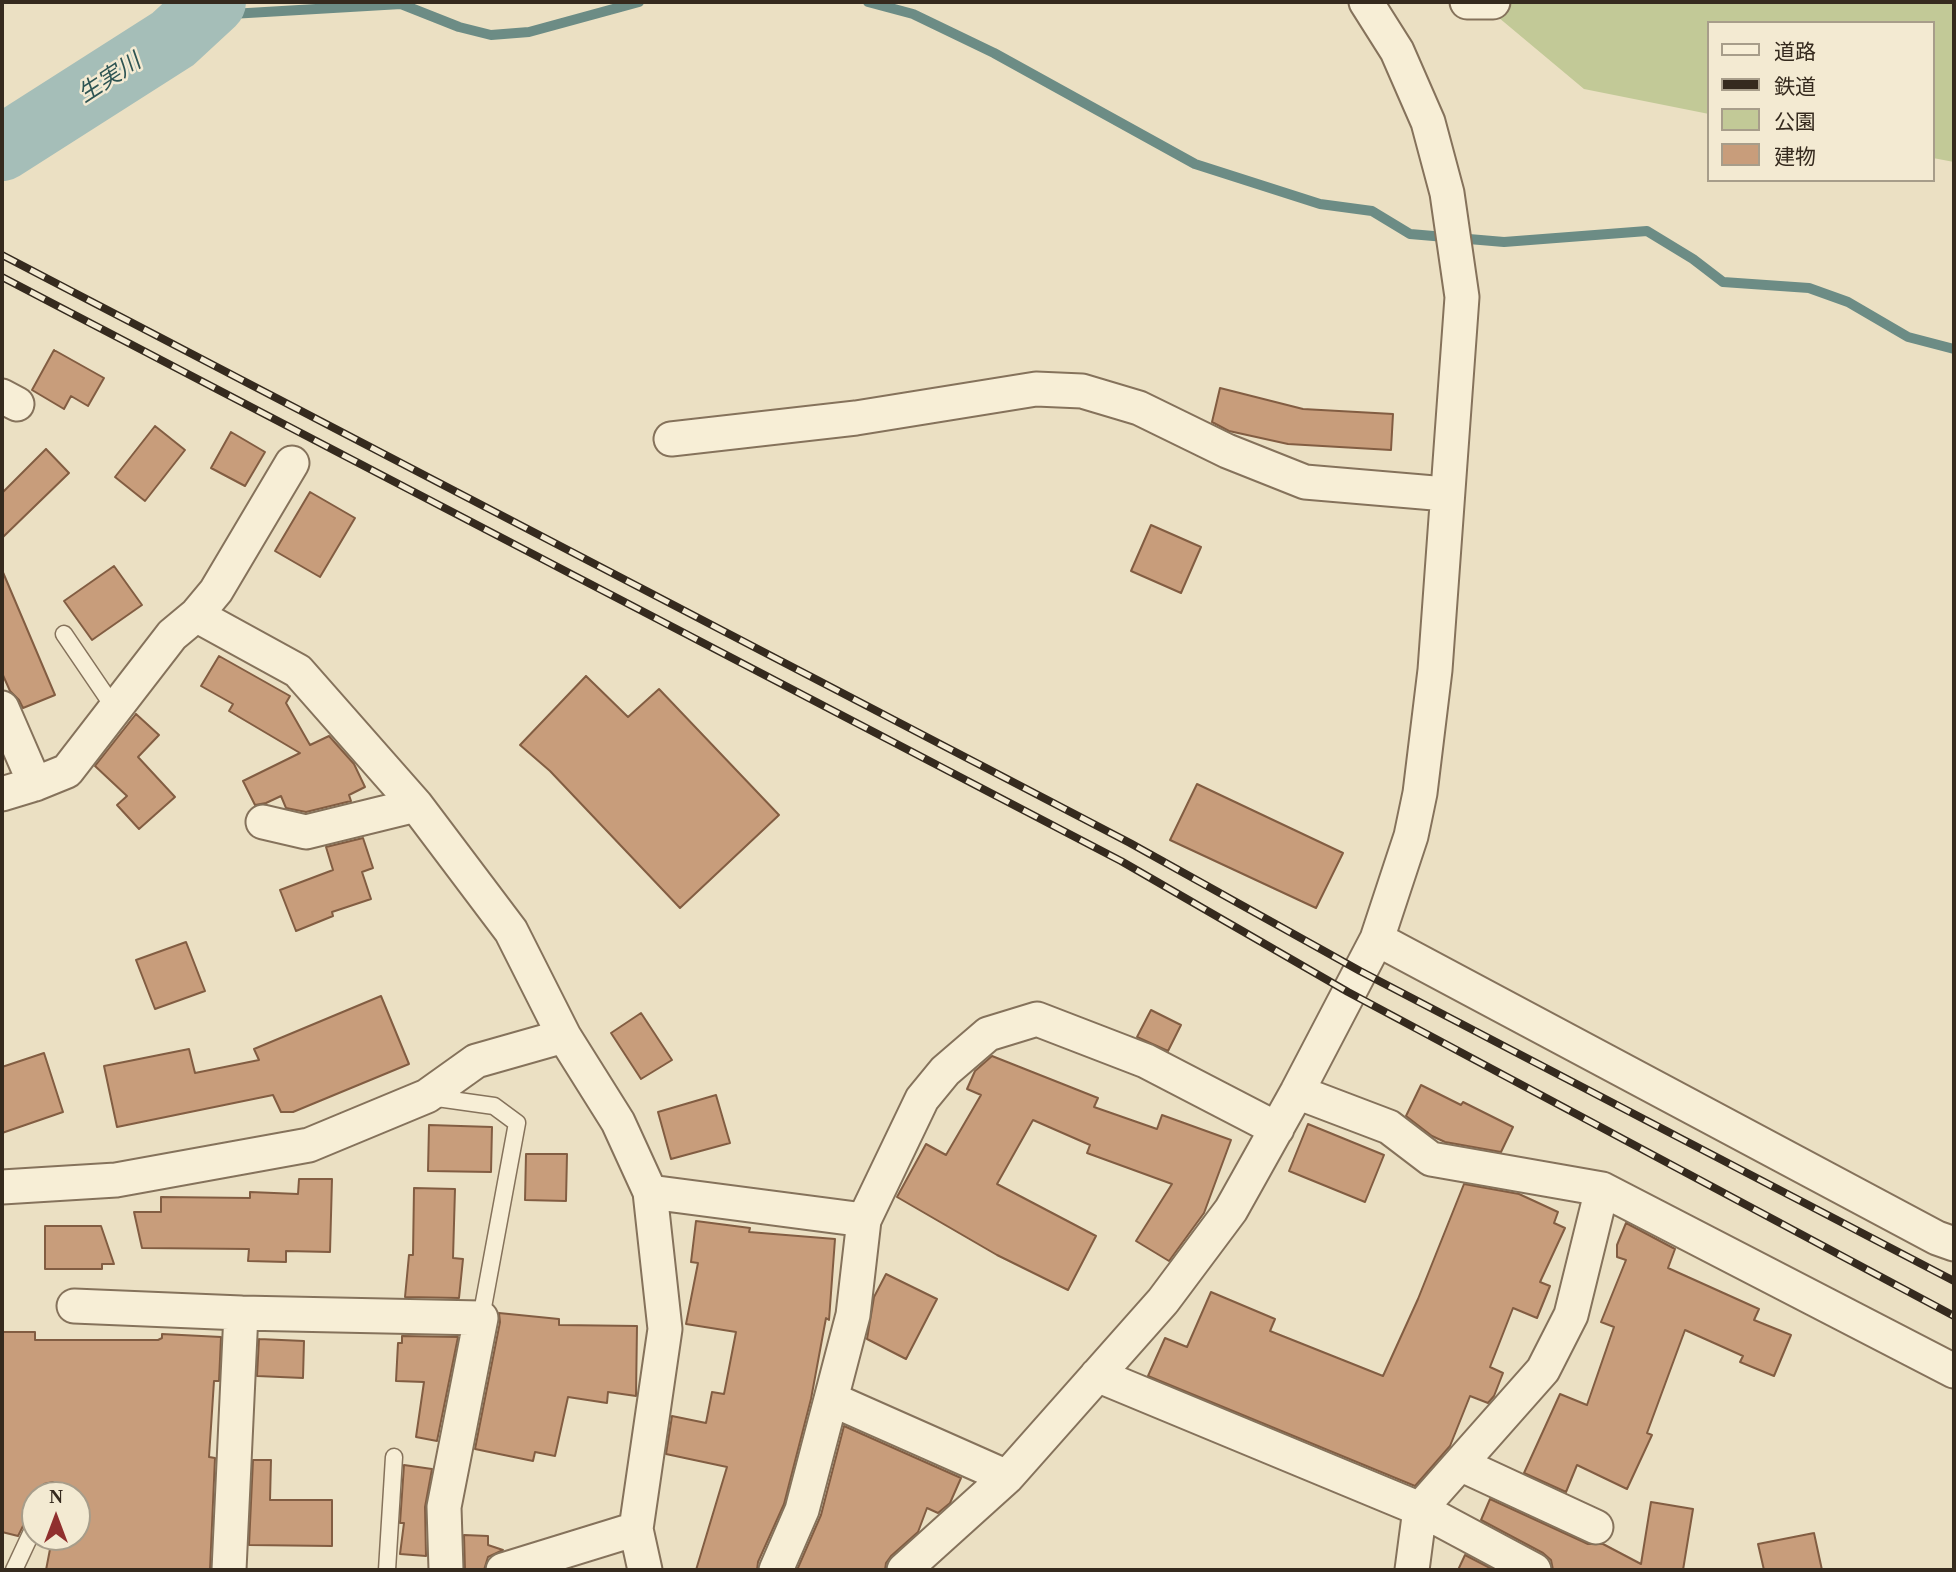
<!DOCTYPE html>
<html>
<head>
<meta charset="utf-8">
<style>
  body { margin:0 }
  #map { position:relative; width:1956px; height:1572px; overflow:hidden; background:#ebe0c3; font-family:"Times New Roman","Noto Sans JP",serif }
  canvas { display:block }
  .frame { position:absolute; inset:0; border:4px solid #352a1e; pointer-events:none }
  .legend { position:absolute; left:1707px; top:21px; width:228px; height:161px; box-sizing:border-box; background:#f3ead2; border:2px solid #a79d8a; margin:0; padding:9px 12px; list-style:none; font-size:21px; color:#352a1e }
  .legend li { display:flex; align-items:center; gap:14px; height:35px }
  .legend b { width:35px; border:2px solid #a79d8a }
  .north { position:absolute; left:21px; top:1481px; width:70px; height:70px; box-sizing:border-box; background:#f3ead2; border:2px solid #a79d8a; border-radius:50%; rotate:0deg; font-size:19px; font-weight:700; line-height:28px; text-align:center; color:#352a1e }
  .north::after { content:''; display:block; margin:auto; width:24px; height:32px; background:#90302e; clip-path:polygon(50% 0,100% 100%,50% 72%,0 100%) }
</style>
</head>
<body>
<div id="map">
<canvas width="1956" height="1572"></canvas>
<div class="frame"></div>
<ul class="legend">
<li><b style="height:9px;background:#f7eed6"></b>道路</li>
<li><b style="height:9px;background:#352a1e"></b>鉄道</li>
<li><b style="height:19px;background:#c2c997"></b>公園</li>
<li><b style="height:19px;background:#c89d7b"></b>建物</li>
</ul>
<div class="north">N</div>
</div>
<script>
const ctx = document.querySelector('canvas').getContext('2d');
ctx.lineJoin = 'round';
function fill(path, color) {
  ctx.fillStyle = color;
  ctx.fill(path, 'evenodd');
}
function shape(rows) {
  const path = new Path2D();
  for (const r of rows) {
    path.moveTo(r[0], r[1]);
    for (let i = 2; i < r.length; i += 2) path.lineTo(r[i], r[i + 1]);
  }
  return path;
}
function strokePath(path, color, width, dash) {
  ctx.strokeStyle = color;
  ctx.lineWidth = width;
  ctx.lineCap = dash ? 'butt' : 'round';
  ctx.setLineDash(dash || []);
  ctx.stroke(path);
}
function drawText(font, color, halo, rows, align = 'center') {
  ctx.font = font + ' "Times New Roman","Noto Sans JP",serif';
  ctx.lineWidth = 5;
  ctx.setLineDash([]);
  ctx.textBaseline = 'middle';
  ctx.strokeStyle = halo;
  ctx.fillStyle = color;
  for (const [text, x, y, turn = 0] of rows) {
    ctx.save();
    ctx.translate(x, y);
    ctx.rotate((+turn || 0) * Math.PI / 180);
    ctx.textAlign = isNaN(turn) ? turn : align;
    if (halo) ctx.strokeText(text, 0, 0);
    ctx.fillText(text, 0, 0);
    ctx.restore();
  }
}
fill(shape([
  [1480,2,1954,2,1954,162,1933,158,1933,23,1709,23,1709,114,1584,89]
]), '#c2c997');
strokePath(shape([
  [868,2,913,14,994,53,1195,164,1320,204,1372,211,1410,234,1504,242,1647,231,1693,259,1723,282,1809,288,1848,302,1908,337,1954,349],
  [197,16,401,4,459,27,491,35,529,32,639,2]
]), '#6c8c85', 10);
strokePath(shape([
  [2,148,173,39,213,2]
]), '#a5beb8', 66);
const building = shape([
  [54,350,104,378,88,406,71,396,64,409,32,390,54,350],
  [1220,388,1303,409,1393,414,1391,450,1288,444,1229,431,1212,422,1220,388],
  [155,426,185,450,145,501,115,477,155,426],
  [231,432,265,452,245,486,211,468,231,432],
  [46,449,69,473,2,538,2,493,46,449],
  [310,492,355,518,320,577,275,551,310,492],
  [1151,525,1201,547,1181,593,1131,571,1151,525],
  [114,566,142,605,92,640,64,601,114,566],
  [2,570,55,695,23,708,19,700,10,691,2,673,2,570],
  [219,656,290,696,286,703,310,745,329,736,354,764,365,787,349,795,351,801,306,812,286,808,281,796,266,803,255,805,243,781,300,753,229,711,233,704,201,686,219,656],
  [586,676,628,717,659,689,779,815,680,908,550,771,520,745,586,676],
  [136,714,159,735,138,757,175,797,139,829,117,805,127,796,95,766,136,714],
  [1197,784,1343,853,1316,908,1170,840,1197,784],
  [363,838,373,868,362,872,371,899,332,912,333,916,296,931,280,890,333,870,326,847,363,838],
  [186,942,205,991,155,1009,136,960,186,942],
  [381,996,409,1064,293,1112,281,1112,273,1095,117,1127,104,1066,189,1049,195,1073,259,1060,254,1049,381,996],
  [1151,1010,1181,1025,1168,1051,1137,1037,1151,1010],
  [641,1013,672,1060,641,1079,611,1033,641,1013],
  [44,1053,63,1112,2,1133,2,1067,44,1053],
  [992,1056,1098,1098,1094,1107,1157,1129,1162,1115,1231,1140,1204,1213,1169,1261,1136,1241,1172,1184,1087,1153,1090,1145,1033,1120,997,1184,1096,1236,1068,1290,997,1255,897,1197,926,1144,946,1155,981,1095,967,1089,975,1071,992,1056],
  [1421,1085,1461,1105,1463,1102,1513,1127,1501,1152,1445,1142,1432,1136,1406,1116,1421,1085],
  [716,1095,730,1143,671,1159,658,1112,716,1095],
  [1308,1124,1384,1155,1365,1202,1289,1171,1308,1124],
  [429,1125,492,1127,491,1172,428,1171,429,1125],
  [526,1154,567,1154,566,1201,525,1200,526,1154],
  [299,1179,332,1179,330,1252,286,1251,286,1262,248,1261,249,1249,142,1248,134,1212,161,1212,161,1197,250,1198,250,1192,298,1194,299,1179],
  [1464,1184,1519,1194,1558,1212,1554,1223,1565,1228,1540,1282,1550,1286,1537,1318,1513,1308,1490,1367,1503,1373,1494,1396,1488,1403,1470,1396,1450,1446,1415,1486,1148,1376,1165,1338,1187,1347,1211,1292,1275,1319,1270,1331,1383,1376,1418,1299,1464,1184],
  [414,1188,455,1189,453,1258,463,1259,459,1298,405,1297,409,1255,413,1255,414,1188],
  [696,1221,750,1228,749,1232,835,1239,829,1320,826,1318,811,1399,784,1504,758,1562,757,1570,696,1570,727,1467,666,1454,672,1416,706,1423,712,1392,724,1394,736,1332,686,1324,698,1263,691,1262,696,1221],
  [1626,1223,1675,1249,1668,1268,1759,1309,1754,1320,1791,1335,1774,1376,1740,1362,1743,1356,1685,1330,1647,1433,1652,1435,1627,1489,1577,1465,1566,1492,1524,1473,1560,1394,1587,1405,1614,1327,1601,1322,1626,1260,1617,1257,1617,1245,1626,1223],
  [45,1226,101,1226,114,1264,102,1264,102,1269,45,1269,45,1226],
  [886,1274,937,1299,906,1359,867,1339,874,1297,886,1274],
  [499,1313,559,1319,559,1325,637,1326,636,1396,608,1392,607,1403,568,1397,555,1456,535,1452,533,1461,475,1449,500,1322,499,1313],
  [2,1332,35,1332,35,1340,158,1340,162,1338,162,1334,221,1337,219,1381,214,1381,209,1457,215,1458,210,1570,46,1570,51,1544,39,1541,41,1537,77,1537,77,1495,60,1495,58,1486,53,1482,44,1484,39,1495,35,1495,35,1515,26,1520,18,1536,2,1532,2,1332],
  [402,1336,458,1337,437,1441,416,1437,424,1382,396,1381,398,1343,402,1343,402,1336],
  [259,1339,304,1341,303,1378,257,1376,259,1339],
  [844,1426,961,1478,950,1503,938,1513,927,1508,918,1532,891,1556,886,1563,885,1570,797,1570,821,1515,844,1426],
  [253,1460,271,1460,270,1500,332,1500,332,1546,249,1545,253,1460],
  [404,1465,432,1469,425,1507,426,1556,400,1554,404,1523,400,1523,404,1465],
  [1490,1499,1588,1544,1603,1544,1641,1564,1651,1502,1693,1509,1683,1570,1553,1570,1551,1560,1543,1553,1481,1520,1490,1499],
  [1814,1533,1822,1570,1764,1570,1758,1544,1814,1533],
  [464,1535,488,1536,488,1545,503,1550,488,1557,484,1570,465,1570,464,1535],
  [1465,1555,1494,1570,1458,1570,1465,1555]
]);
fill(building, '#c89d7b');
strokePath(building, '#825d42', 2);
const service = shape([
  [64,634,115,709],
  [430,1097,494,1106,517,1123,481,1318],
  [49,1495,50,1492],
  [14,1570,35,1525],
  [387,1570,394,1457]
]);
const minor = shape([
  [1467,2,1493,2],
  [2,396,17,404],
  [671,439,856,418,1036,389,1082,391,1139,408,1227,451,1305,482,1446,494],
  [196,615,298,671,416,805,511,931,564,1036,618,1122,650,1192,665,1329,636,1529,645,1570],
  [2,708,35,784],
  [2,794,35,784,67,771,172,635,196,615,216,591,292,463],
  [263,822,306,832,416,805],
  [1377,939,1937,1238,1954,1244],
  [1297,1092,1389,1127,1431,1159,1602,1189,1954,1371],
  [2,1187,116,1180,309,1145,427,1096,476,1061,564,1036],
  [650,1192,864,1220],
  [74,1306,241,1313,481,1318,444,1507,446,1570],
  [1097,1375,1420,1509,1534,1570],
  [831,1399,1007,1477],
  [1460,1464,1596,1527],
  [229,1570,241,1313],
  [503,1570,636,1529],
  [776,1570,802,1510,853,1315,864,1220,922,1099,945,1071,988,1034,1037,1019,1146,1061,1277,1129],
  [904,1570,1007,1477,1163,1301,1231,1210,1297,1092,1377,939,1411,836,1420,793,1435,670,1462,297,1447,193,1428,122,1397,51,1366,2],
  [1412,1570,1420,1509,1543,1370,1571,1315,1602,1189]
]);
strokePath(service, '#85725b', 19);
strokePath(minor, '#85725b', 37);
strokePath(service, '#f7eed6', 16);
strokePath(minor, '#f7eed6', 33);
const rail = shape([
  [2,255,1130,843,1360,971,1954,1281],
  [2,277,1121,861,1348,992,1954,1316]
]);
strokePath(rail, '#352a1e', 8);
strokePath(rail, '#f3ead2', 5, [16]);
drawText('italic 23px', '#2e5453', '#f3ead2', [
  ["生実川",110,79,-33]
]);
</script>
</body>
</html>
